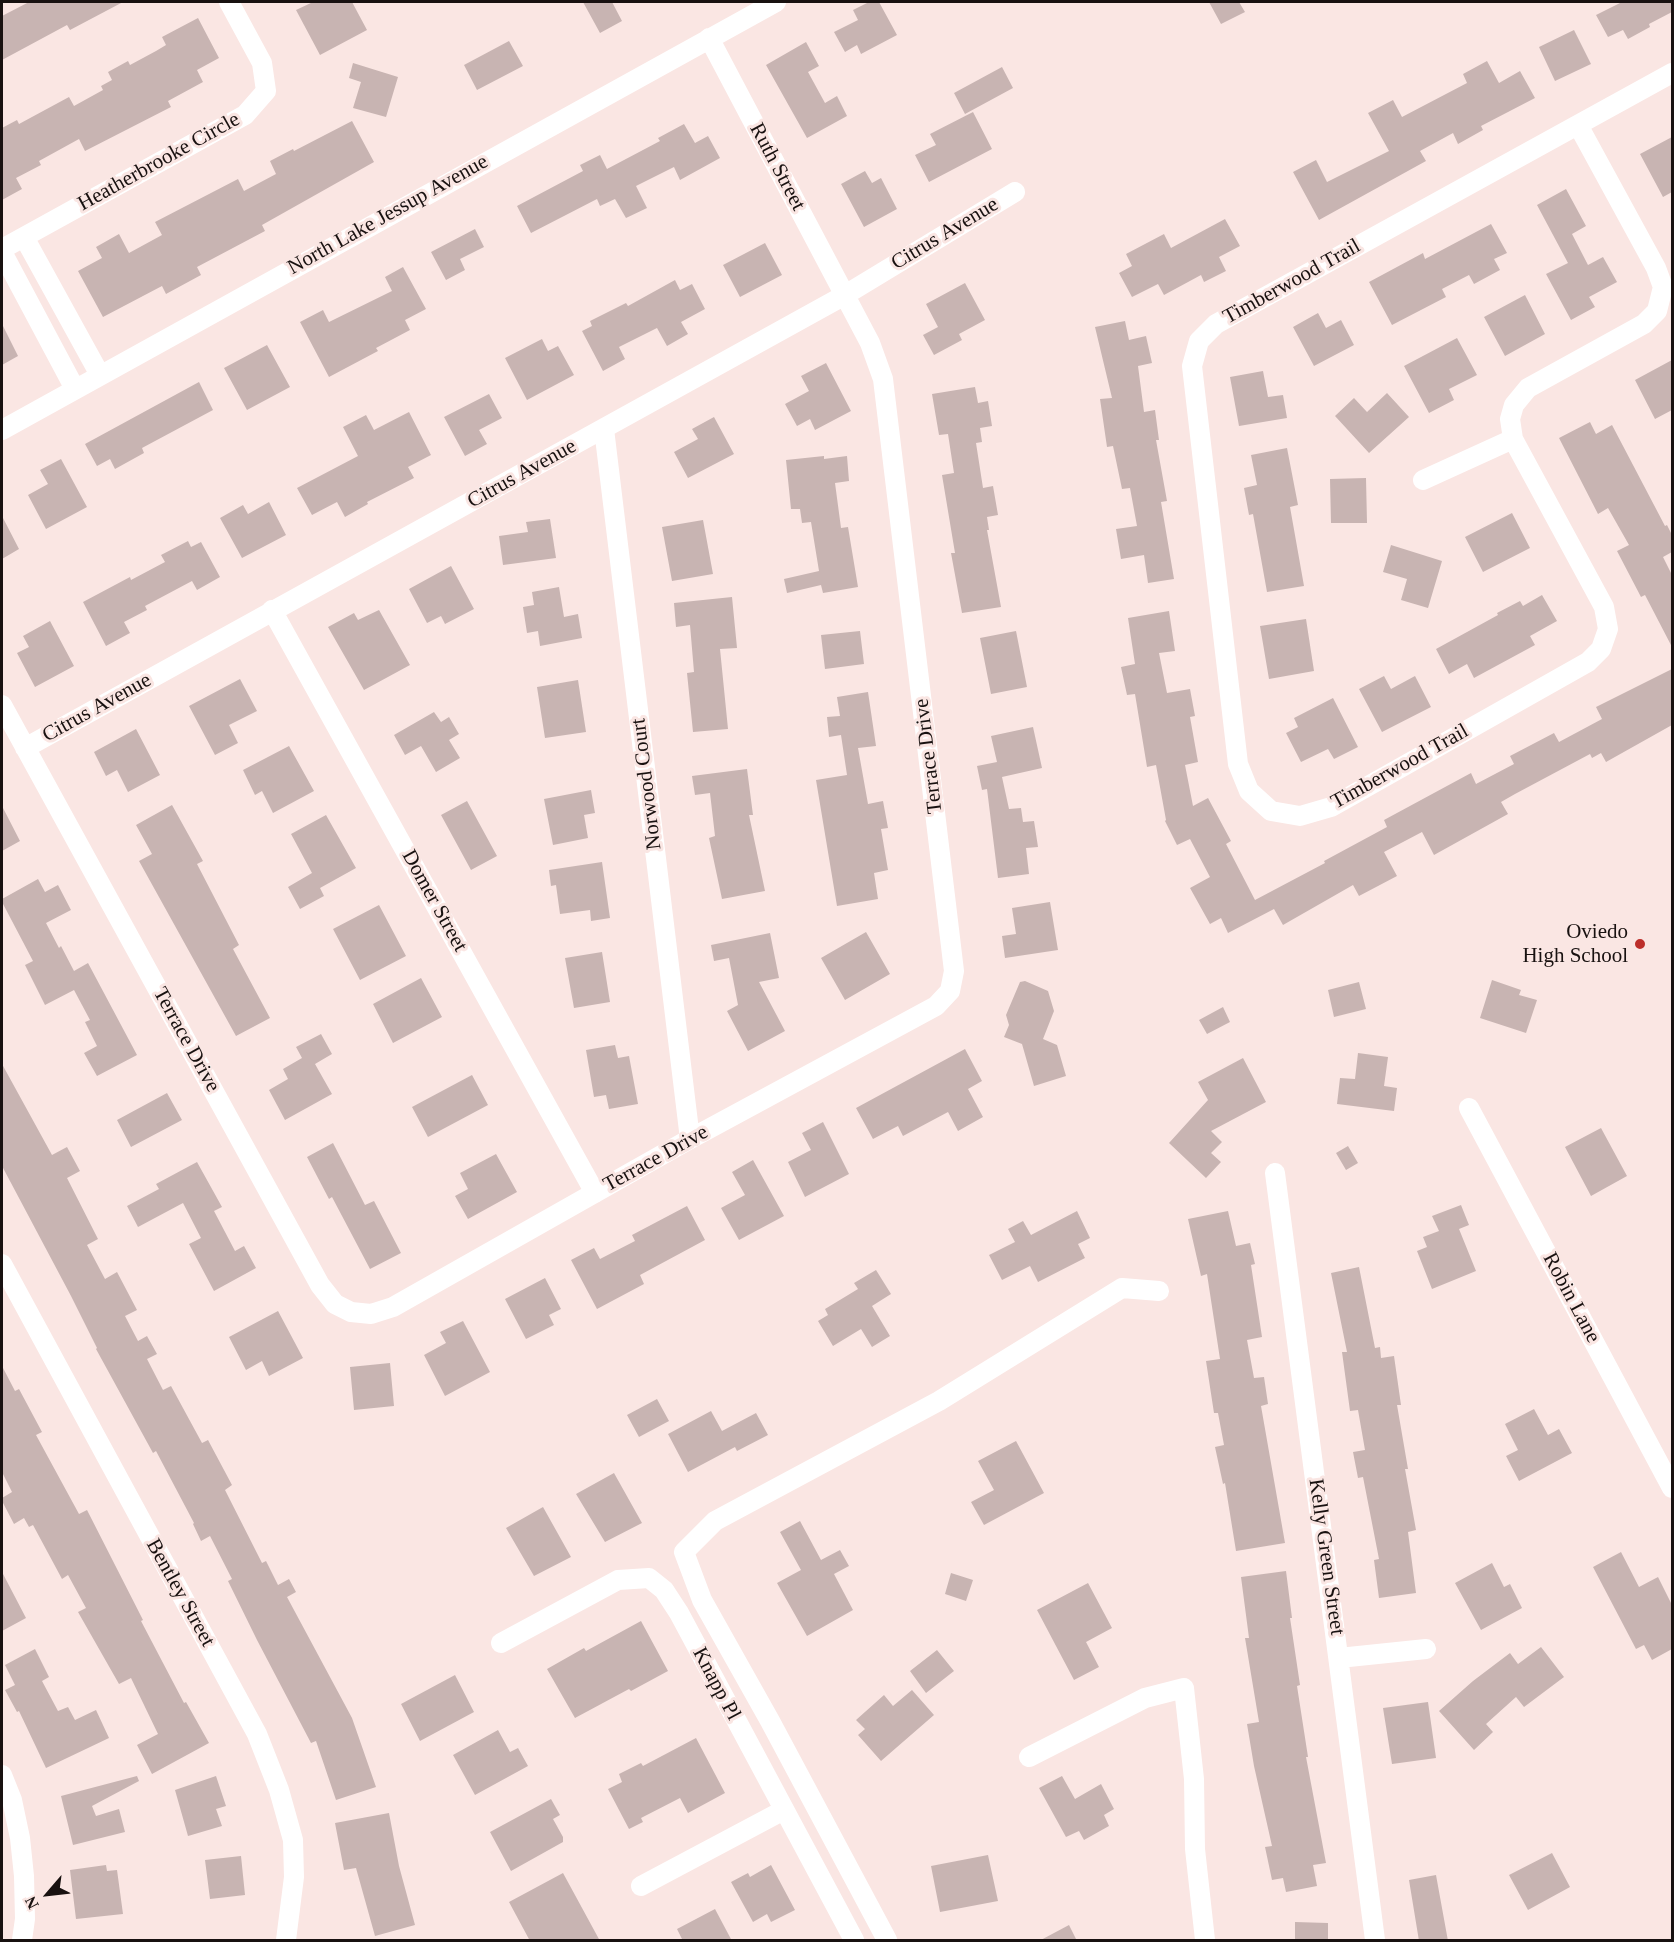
<!DOCTYPE html>
<html>
<head>
<meta charset="utf-8">
<style>
  body { margin:0 }
  #map { position:relative; width:1674px; height:1942px; overflow:hidden; background:#fae6e3; font-family:"Times New Roman",serif }
  canvas { display:block }
  .frame { position:absolute; inset:0; border:3px solid #181110; pointer-events:none }
  .north { position:absolute; left:18px; top:1864px; width:60px; height:60px; -webkit-text-stroke:4px #fae6e3; paint-order:stroke; rotate:242deg; font-size:16px; font-weight:700; line-height:24px; text-align:center; color:#181110 }
  .north::after { content:''; display:block; margin:auto; width:21px; height:27px; background:#181110; clip-path:polygon(50% 0,100% 100%,50% 72%,0 100%) }
</style>
</head>
<body>
<div id="map">
<canvas width="1674" height="1942"></canvas>
<div class="frame"></div>
<div class="north">N</div>
</div>
<script>
const ctx = document.querySelector('canvas').getContext('2d');
ctx.lineJoin = 'round';
function fill(path, color) {
  ctx.fillStyle = color;
  ctx.fill(path, 'evenodd');
}
function shape(rows) {
  const path = new Path2D();
  for (const r of rows) {
    path.moveTo(r[0], r[1]);
    for (let i = 2; i < r.length; i += 2) path.lineTo(r[i], r[i + 1]);
  }
  return path;
}
function strokePath(path, color, width, dash) {
  ctx.strokeStyle = color;
  ctx.lineWidth = width;
  ctx.lineCap = dash ? 'butt' : 'round';
  ctx.setLineDash(dash || []);
  ctx.stroke(path);
}
function drawText(font, color, halo, rows, align = 'center') {
  ctx.font = font + ' "Times New Roman",serif';
  ctx.lineWidth = 6;
  ctx.setLineDash([]);
  ctx.textBaseline = 'middle';
  ctx.strokeStyle = halo;
  ctx.fillStyle = color;
  for (const [text, x, y, turn = 0] of rows) {
    ctx.save();
    ctx.translate(x, y);
    ctx.rotate((+turn || 0) * Math.PI / 180);
    ctx.textAlign = isNaN(turn) ? turn : align;
    if (halo) ctx.strokeText(text, 0, 0);
    ctx.fillText(text, 0, 0);
    ctx.restore();
  }
}
fill(shape([
  [29,2,123,2,70,30,67,25,2,60,2,16],
  [313,2,352,2,367,30,320,55,296,10],
  [583,2,612,2,622,21,600,33],
  [869,2,879,2,897,35,861,54,857,45,845,52,834,32,858,20,853,10],
  [1209,2,1239,2,1245,12,1221,24],
  [1622,2,1672,2,1672,12,1649,24,1650,27,1628,39,1623,30,1608,37,1596,15],
  [198,18,219,58,197,70,203,82,168,101,171,107,85,151,79,139,39,161,41,165,16,178,22,189,2,200,2,128,17,120,19,124,69,97,74,106,103,90,101,86,112,80,108,72,128,61,130,65,156,51,166,45,162,37],
  [1574,30,1591,64,1555,81,1539,47],
  [509,41,523,66,477,90,464,65],
  [806,42,819,66,808,72,825,103,837,96,847,116,807,138,766,65],
  [1487,61,1499,83,1520,71,1535,98,1481,126,1483,130,1458,144,1453,133,1420,151,1426,161,1319,220,1293,172,1316,160,1327,182,1389,151,1368,113,1393,100,1402,117,1467,83,1463,74],
  [353,63,398,77,386,117,353,108,361,82,349,78],
  [1002,67,1013,88,965,114,954,93],
  [973,112,992,149,929,182,915,155,936,145,930,134],
  [352,121,374,162,262,225,265,231,197,267,201,275,166,294,162,286,103,317,78,271,102,258,96,247,119,234,129,253,162,235,155,222,238,179,244,191,276,174,270,161,293,149,294,151],
  [684,124,695,143,708,136,720,158,680,180,674,167,636,186,647,208,626,218,615,199,600,206,597,199,531,233,517,206,583,171,580,165,600,155,607,169,660,141,658,138],
  [1672,137,1672,192,1663,197,1640,154],
  [865,171,872,183,881,178,897,209,864,227,841,184],
  [1566,189,1586,226,1572,234,1588,265,1603,257,1617,282,1589,297,1595,307,1571,320,1546,274,1568,263,1537,205],
  [1225,219,1240,246,1219,257,1226,271,1204,282,1201,275,1164,295,1158,284,1132,297,1119,273,1132,266,1126,254,1164,234,1171,248],
  [1491,224,1507,253,1494,259,1500,270,1474,284,1469,275,1442,289,1446,297,1392,325,1369,282,1423,253,1425,259],
  [475,229,484,247,460,259,465,270,446,280,431,252],
  [765,243,782,275,740,297,723,265],
  [403,267,426,309,405,320,410,330,376,348,378,351,329,377,300,322,323,310,329,322,392,291,385,277],
  [675,280,680,290,692,284,705,309,681,322,688,334,667,346,657,328,619,347,625,359,603,371,582,331,592,326,590,321,626,303,628,306],
  [965,283,985,320,959,334,962,340,934,355,923,335,938,327,926,304],
  [1525,295,1545,334,1505,356,1484,317],
  [1318,313,1326,328,1341,320,1354,345,1314,366,1293,327],
  [1125,321,1129,340,1146,336,1152,363,1138,366,1144,412,1155,410,1159,440,1156,440,1167,501,1161,502,1174,579,1148,583,1144,555,1121,559,1116,529,1137,526,1130,488,1122,489,1113,446,1107,447,1100,399,1112,398,1095,327],
  [2,324,18,356,2,365],
  [1457,338,1477,375,1449,389,1454,400,1429,413,1404,366],
  [542,339,548,351,558,346,574,375,527,400,505,358],
  [267,345,290,387,247,410,224,368],
  [1672,360,1672,410,1655,419,1635,380],
  [826,363,851,411,815,430,810,419,797,426,785,404,809,391,801,376],
  [1263,371,1268,397,1283,395,1287,418,1239,426,1230,377],
  [199,382,213,410,142,448,144,453,115,469,110,459,97,466,85,444],
  [975,387,978,403,988,401,992,426,980,428,982,442,976,443,983,488,993,486,998,515,987,517,989,530,987,530,1001,607,962,613,951,553,955,553,942,475,954,473,948,434,939,435,932,394],
  [1387,393,1409,417,1369,453,1335,416,1354,398,1367,412],
  [489,394,502,418,479,430,487,444,465,456,444,417],
  [409,412,431,455,408,467,414,478,367,502,368,504,345,517,337,502,312,515,297,488,358,456,343,427,366,415,374,430],
  [714,417,734,454,688,478,674,452,698,439,692,429],
  [1590,422,1596,434,1612,425,1665,526,1667,525,1672,535,1672,552,1663,557,1672,575,1672,647,1645,595,1641,597,1617,551,1629,545,1608,508,1598,514,1559,438],
  [1287,448,1298,505,1290,507,1304,586,1267,592,1253,514,1249,515,1244,488,1257,485,1251,455],
  [824,456,824,459,847,456,849,481,835,483,841,528,848,527,858,587,823,593,821,585,787,593,784,579,819,571,811,522,802,523,800,509,791,509,786,460],
  [61,459,87,507,46,529,28,495,48,484,40,470],
  [1366,478,1367,523,1331,523,1330,479],
  [269,502,286,535,242,558,220,518,243,505,248,514],
  [1512,513,1530,548,1483,572,1465,537],
  [2,516,19,549,2,559],
  [550,519,556,558,503,565,499,536,528,532,526,522],
  [703,520,713,574,672,581,662,527],
  [188,541,191,547,201,542,220,577,197,590,192,581,145,606,147,610,124,622,130,633,106,646,83,602,130,577,131,580,165,562,161,555],
  [1391,545,1442,561,1428,608,1401,600,1407,579,1383,572],
  [451,566,474,609,445,624,441,616,427,623,409,589],
  [559,587,564,617,578,614,582,638,540,646,538,631,527,633,523,607,534,605,532,592],
  [1542,595,1557,621,1530,636,1535,645,1474,678,1467,664,1449,674,1436,649,1498,615,1497,613,1520,601,1523,606],
  [732,597,737,648,720,649,728,729,693,732,687,673,694,672,690,625,676,627,674,603],
  [379,610,410,665,364,690,328,627,354,613,358,620],
  [1169,611,1175,651,1159,653,1167,693,1190,689,1195,716,1190,717,1198,762,1185,765,1193,806,1208,798,1231,841,1226,844,1255,900,1325,863,1324,861,1387,827,1384,820,1471,773,1476,784,1514,764,1510,756,1554,733,1559,742,1602,719,1596,707,1672,669,1672,725,1606,762,1601,753,1592,758,1590,754,1515,794,1501,802,1508,814,1434,855,1422,832,1384,852,1397,876,1359,896,1353,885,1283,925,1274,909,1228,933,1221,918,1210,924,1190,888,1210,877,1190,839,1177,845,1165,821,1166,820,1156,765,1147,767,1135,694,1127,695,1121,667,1135,664,1128,618],
  [1306,619,1314,671,1269,679,1260,626],
  [50,621,74,666,35,687,17,653,29,647,23,636],
  [860,631,864,664,825,669,821,635],
  [1016,631,1027,687,991,694,980,638],
  [1384,676,1391,689,1415,676,1431,707,1382,732,1359,689],
  [240,679,257,711,229,725,238,743,215,755,189,706],
  [578,680,586,732,545,738,537,687],
  [868,692,876,746,858,748,868,804,883,801,888,828,881,829,888,870,874,873,878,899,837,906,816,780,847,775,841,735,829,737,827,717,840,716,837,697],
  [1333,698,1358,747,1334,759,1328,749,1301,762,1286,733,1298,727,1294,718],
  [434,712,441,722,449,717,459,734,449,740,460,758,436,772,421,746,405,755,394,735],
  [1033,727,1042,768,1002,777,1009,809,1021,808,1023,822,1034,821,1038,847,1026,848,1029,874,998,878,987,789,982,790,977,766,997,762,991,736],
  [136,729,160,775,128,792,117,770,106,776,94,752],
  [289,746,314,791,273,813,262,791,255,795,243,770],
  [747,769,753,815,749,815,765,891,722,899,709,838,715,836,710,793,695,795,692,776],
  [591,790,595,813,584,815,588,838,553,845,544,799],
  [467,801,497,856,471,870,441,815],
  [172,805,203,861,197,864,239,945,233,949,270,1018,236,1036,139,861,152,854,136,825],
  [2,806,20,841,2,851],
  [326,815,356,868,320,888,324,896,300,909,288,887,312,873,291,834],
  [602,862,610,918,591,921,590,910,560,914,556,885,551,886,549,870],
  [38,879,45,892,58,885,71,910,46,923,59,948,61,946,74,971,88,963,137,1055,97,1076,84,1053,97,1046,85,1022,90,1020,74,990,45,1005,25,965,33,961,2,902,2,899],
  [1050,902,1058,950,1005,958,1002,936,1016,934,1012,908],
  [379,905,406,956,360,980,333,929],
  [866,932,890,974,845,1000,821,958],
  [770,933,779,978,759,982,785,1031,748,1051,727,1011,738,1005,729,958,714,961,711,945],
  [602,952,610,1002,574,1008,565,958],
  [421,978,442,1017,393,1043,373,1004],
  [1492,980,1521,990,1519,995,1537,1000,1526,1033,1480,1018],
  [1025,981,1048,991,1054,1011,1043,1039,1057,1045,1066,1076,1034,1086,1022,1044,1004,1037,1009,1025,1006,1015,1020,982],
  [1359,982,1366,1009,1334,1017,1328,990],
  [1223,1007,1230,1022,1207,1034,1199,1020],
  [321,1034,332,1054,315,1064,332,1094,285,1120,269,1090,288,1079,283,1069,302,1058,296,1047],
  [615,1045,618,1058,629,1056,638,1104,609,1109,606,1095,594,1097,586,1050],
  [965,1049,982,1081,968,1089,983,1117,958,1131,948,1112,903,1136,898,1126,873,1139,856,1108],
  [1358,1053,1388,1057,1384,1086,1397,1088,1394,1111,1337,1104,1340,1078,1355,1079],
  [1243,1058,1266,1102,1211,1131,1222,1142,1211,1153,1221,1162,1206,1178,1169,1143,1208,1100,1198,1082],
  [2,1064,52,1155,67,1147,80,1171,67,1178,98,1239,87,1245,105,1279,117,1272,137,1310,125,1316,138,1341,147,1336,157,1354,147,1359,163,1390,171,1386,202,1443,208,1440,232,1485,225,1490,262,1563,266,1561,278,1585,289,1579,296,1592,287,1597,352,1718,376,1787,336,1800,316,1741,311,1743,257,1640,228,1581,232,1579,210,1536,201,1541,193,1524,194,1523,156,1451,153,1453,96,1349,97,1348,71,1296,2,1166],
  [472,1075,488,1105,428,1137,412,1107],
  [167,1093,182,1120,131,1147,117,1120],
  [823,1122,849,1174,805,1197,788,1162,811,1150,802,1133],
  [1601,1128,1627,1176,1591,1196,1565,1147],
  [333,1143,365,1205,374,1201,401,1253,370,1269,332,1197,329,1199,307,1157],
  [1348,1146,1358,1163,1346,1170,1336,1153],
  [496,1154,517,1192,468,1219,455,1196,468,1189,460,1173],
  [753,1160,784,1216,739,1240,721,1208,745,1195,732,1172],
  [197,1162,222,1207,214,1211,235,1251,244,1246,256,1268,214,1291,189,1244,201,1238,183,1203,138,1227,127,1206,159,1189,156,1184],
  [1461,1205,1469,1225,1459,1229,1476,1271,1432,1289,1417,1251,1427,1247,1423,1237,1439,1231,1432,1216],
  [687,1206,705,1240,640,1275,644,1284,597,1309,571,1260,594,1248,600,1259,635,1241,632,1235],
  [1077,1211,1090,1238,1078,1244,1085,1258,1038,1282,1030,1266,1002,1280,989,1255,1015,1242,1008,1229,1023,1221,1031,1235],
  [1228,1211,1236,1246,1250,1243,1255,1264,1251,1265,1262,1337,1247,1340,1254,1378,1264,1377,1268,1404,1261,1406,1285,1543,1236,1551,1225,1483,1223,1484,1215,1447,1224,1445,1218,1413,1214,1413,1206,1361,1220,1359,1207,1274,1201,1276,1188,1219],
  [1359,1267,1375,1348,1380,1347,1381,1358,1394,1356,1401,1405,1397,1405,1408,1469,1405,1469,1416,1530,1408,1532,1416,1593,1379,1598,1374,1560,1379,1559,1363,1477,1358,1478,1353,1452,1365,1450,1358,1410,1350,1411,1342,1352,1347,1352,1331,1273],
  [876,1270,891,1294,872,1306,890,1336,872,1347,861,1329,833,1346,818,1321,828,1315,825,1309,858,1289,854,1283],
  [545,1278,561,1309,549,1315,554,1325,526,1339,505,1299],
  [278,1311,303,1358,269,1376,262,1361,246,1370,229,1337],
  [463,1321,490,1372,445,1396,424,1355,446,1343,440,1332],
  [390,1363,394,1406,354,1410,350,1367],
  [2,1366,15,1391,19,1389,42,1432,36,1435,79,1514,87,1510,143,1620,141,1621,184,1703,186,1702,209,1743,152,1774,137,1745,158,1734,131,1678,119,1684,78,1612,86,1608,68,1575,62,1579,33,1525,29,1527,24,1518,14,1524,2,1501,2,1498,12,1492,2,1472],
  [657,1399,669,1421,639,1437,627,1415],
  [1534,1409,1548,1435,1559,1429,1572,1453,1519,1481,1506,1456,1518,1450,1505,1424],
  [711,1411,722,1431,756,1413,768,1435,737,1451,735,1447,688,1472,668,1434],
  [1016,1441,1044,1493,984,1525,971,1502,994,1490,978,1461],
  [614,1473,642,1523,605,1542,576,1494],
  [543,1507,571,1557,534,1576,506,1528],
  [800,1521,821,1560,840,1550,849,1566,834,1574,853,1610,807,1636,777,1583,801,1570,780,1532],
  [1621,1552,1639,1587,1658,1577,1672,1605,1672,1649,1652,1660,1644,1645,1636,1649,1593,1567],
  [1492,1563,1504,1587,1510,1584,1522,1608,1481,1630,1455,1583],
  [1286,1571,1292,1618,1290,1618,1300,1685,1297,1686,1308,1757,1306,1757,1326,1863,1313,1865,1317,1886,1286,1892,1283,1878,1272,1880,1265,1847,1272,1846,1254,1766,1247,1724,1259,1722,1245,1638,1249,1638,1241,1577],
  [2,1572,26,1618,2,1631],
  [951,1573,973,1580,966,1601,945,1594],
  [1088,1583,1112,1628,1086,1642,1099,1667,1074,1680,1037,1610],
  [641,1621,668,1671,631,1691,629,1689,575,1718,547,1669,584,1648,586,1651],
  [1541,1647,1564,1677,1524,1707,1516,1697,1486,1724,1493,1732,1474,1750,1439,1711,1473,1681,1510,1653,1518,1664],
  [35,1649,49,1677,42,1681,58,1711,68,1707,75,1720,96,1710,109,1738,46,1768,19,1711,17,1712,5,1690,15,1685,5,1665],
  [937,1650,954,1671,926,1693,910,1671],
  [455,1675,474,1712,420,1741,401,1704],
  [912,1690,934,1715,881,1761,858,1735,865,1729,856,1720,884,1695,893,1706],
  [1428,1702,1436,1758,1392,1764,1383,1708],
  [498,1730,510,1752,518,1748,528,1766,475,1795,453,1755],
  [696,1738,725,1793,688,1813,680,1798,641,1818,643,1822,629,1829,608,1789,622,1782,619,1774,641,1763,643,1766],
  [137,1776,139,1781,92,1806,96,1816,119,1809,125,1832,73,1845,61,1796],
  [216,1776,226,1806,216,1809,222,1826,188,1836,175,1790],
  [1062,1776,1075,1799,1101,1784,1114,1809,1104,1815,1109,1826,1084,1840,1079,1831,1066,1837,1039,1788],
  [551,1799,560,1815,553,1819,563,1837,563,1842,511,1871,490,1832],
  [389,1813,399,1866,415,1925,375,1936,356,1868,344,1870,335,1823],
  [1552,1853,1570,1887,1528,1910,1509,1875],
  [988,1855,998,1901,940,1912,931,1866],
  [241,1856,245,1895,210,1899,205,1860],
  [106,1865,107,1871,117,1870,123,1914,76,1919,70,1870],
  [771,1865,795,1910,771,1922,767,1914,753,1922,731,1882,748,1873,750,1877],
  [563,1873,600,1941,530,1941,509,1902],
  [1436,1875,1448,1941,1419,1941,1409,1880],
  [715,1909,732,1941,683,1941,677,1929],
  [1295,1922,1328,1923,1328,1941,1295,1941],
  [1069,1925,1077,1941,1039,1941]
]), '#c8b4b2');
strokePath(shape([
  [1578,125,1656,268,1663,287,1657,311,1644,324,1528,388,1514,405,1510,419,1513,439,1604,607,1608,629,1601,649,1588,662,1331,807,1300,816,1271,811,1249,791,1238,764,1192,366,1199,341,1216,324,1672,73],
  [24,237,100,375],
  [2,249,245,115,266,91,262,63,229,2],
  [2,252,75,389],
  [604,429,690,1139],
  [2,430,776,2],
  [1423,480,1513,439],
  [272,610,595,1193],
  [2,705,320,1285,335,1304,351,1312,371,1314,393,1307,690,1139,936,1006,950,991,954,971,883,379,870,343,709,38],
  [25,748,845,295,1015,192],
  [1469,1108,1672,1488],
  [1275,1173,1375,1940],
  [2,1264,257,1734,279,1790,293,1840,294,1877,286,1940],
  [501,1643,618,1580,649,1578,664,1590,679,1613,854,1940],
  [1339,1658,1426,1649],
  [1029,1757,1145,1698,1184,1688,1194,1779,1195,1849,1205,1940],
  [2,1775,12,1800,20,1838,24,1876,25,1919,22,1940],
  [641,1886,784,1810],
  [887,1940,770,1721,702,1600,684,1552,715,1521,939,1401,1122,1288,1159,1291]
]), '#fff', 20);
for (const [x, y, r, color] of [
  [1640,944,6,"#bc2e2a"]
]) {
  const dot = new Path2D();
  dot.arc(x, y, r, 0, 2 * Math.PI);
  ctx.fillStyle = color;
  ctx.fill(dot);
  strokePath(dot, '#fae6e3', 2);
}
drawText('21px', '#181110', '#fae6e3', [
  ["Heatherbrooke Circle",159,162,-29],
  ["Ruth Street",777,167,62],
  ["North Lake Jessup Avenue",388,215,-29],
  ["Citrus Avenue",945,234,-31],
  ["Timberwood Trail",1292,282,-29],
  ["Citrus Avenue",522,474,-29],
  ["Citrus Avenue",97,708,-29],
  ["Terrace Drive",929,756,-97],
  ["Timberwood Trail",1400,767,-29],
  ["Norwood Court",647,784,-97],
  ["Domer Street",434,901,61],
  ["Terrace Drive",186,1040,61],
  ["Terrace Drive",656,1159,-29],
  ["Robin Lane",1571,1298,62],
  ["Kelly Green Street",1326,1557,82],
  ["Bentley Street",180,1593,61],
  ["Knapp Pl",716,1684,62]
]);
drawText('21px', '#181110', '#fae6e3', [
  ["Oviedo",1628,932],
  ["High School",1628,956]
], 'right');
</script>
</body>
</html>
